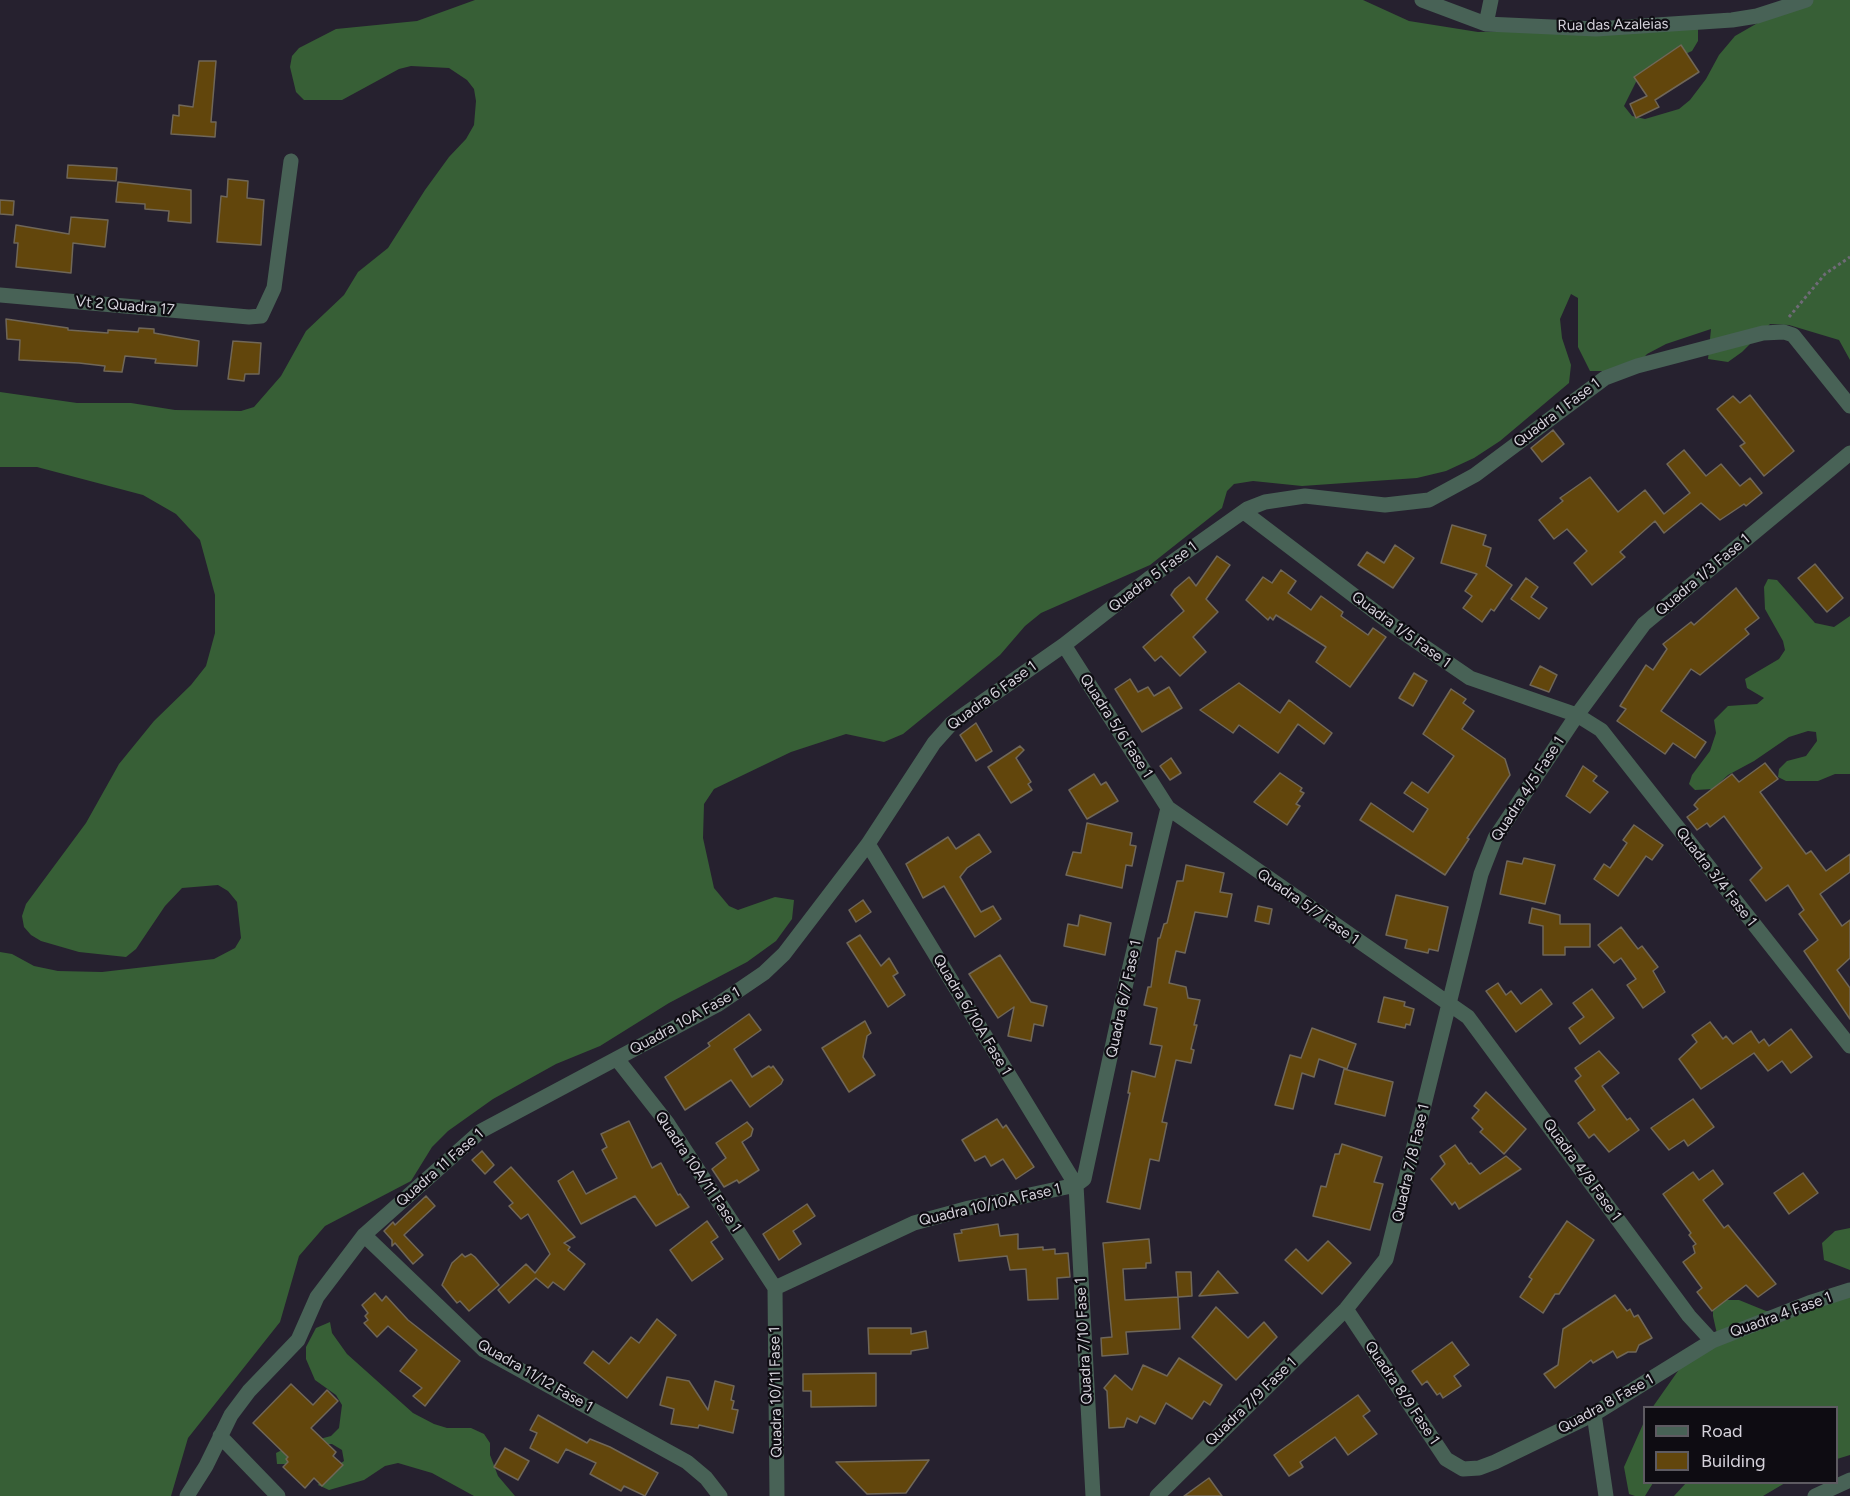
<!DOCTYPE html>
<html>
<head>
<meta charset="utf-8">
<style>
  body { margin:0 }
  #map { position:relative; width:1850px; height:1496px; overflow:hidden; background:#26212f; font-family:Figtree,sans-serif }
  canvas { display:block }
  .legend { position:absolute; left:1643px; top:1406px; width:195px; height:78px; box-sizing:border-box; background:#0e0c12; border:2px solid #5e5b62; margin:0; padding:8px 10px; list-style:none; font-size:18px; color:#d5d2db }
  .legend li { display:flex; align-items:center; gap:12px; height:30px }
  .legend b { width:30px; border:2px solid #5e5b62 }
</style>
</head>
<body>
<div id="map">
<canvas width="1850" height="1496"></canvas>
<ul class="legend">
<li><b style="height:8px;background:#486256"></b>Road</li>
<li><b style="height:16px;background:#62460c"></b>Building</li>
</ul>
</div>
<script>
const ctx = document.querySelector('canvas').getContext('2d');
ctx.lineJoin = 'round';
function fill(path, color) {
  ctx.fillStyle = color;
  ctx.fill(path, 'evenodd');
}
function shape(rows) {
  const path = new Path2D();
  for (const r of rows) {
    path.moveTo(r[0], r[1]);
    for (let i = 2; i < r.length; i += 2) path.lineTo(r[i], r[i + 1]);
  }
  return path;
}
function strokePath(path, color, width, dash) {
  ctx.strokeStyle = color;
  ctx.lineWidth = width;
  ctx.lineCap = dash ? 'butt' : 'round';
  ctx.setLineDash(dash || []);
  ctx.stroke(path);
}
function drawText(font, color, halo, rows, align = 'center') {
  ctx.font = font + ' Figtree,sans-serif';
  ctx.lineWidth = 4.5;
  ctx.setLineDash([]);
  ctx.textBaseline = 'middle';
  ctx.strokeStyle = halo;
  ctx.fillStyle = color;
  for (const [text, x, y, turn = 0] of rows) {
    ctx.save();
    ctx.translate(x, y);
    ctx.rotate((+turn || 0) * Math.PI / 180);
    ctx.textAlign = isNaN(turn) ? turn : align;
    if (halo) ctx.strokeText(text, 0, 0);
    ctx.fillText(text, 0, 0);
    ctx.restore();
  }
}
fill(shape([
  [475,0,1363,0,1409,21,1478,32,1698,28,1698,41,1692,51,1640,74,1624,106,1632,116,1645,119,1679,109,1690,100,1706,79,1719,55,1735,36,1768,17,1809,0,1850,0,1850,360,1839,340,1789,325,1770,324,1742,352,1728,362,1708,359,1711,329,1666,344,1647,354,1640,362,1611,371,1590,371,1578,347,1578,298,1571,294,1560,319,1562,338,1571,365,1569,383,1500,441,1474,458,1446,471,1417,478,1302,486,1253,481,1234,484,1227,491,1222,508,1150,565,1041,613,1025,626,1000,655,903,734,884,742,846,734,791,752,714,789,704,804,703,838,714,888,729,906,738,910,775,897,794,900,792,919,776,941,747,962,669,1003,600,1046,556,1064,493,1099,448,1131,432,1147,411,1181,325,1226,299,1256,280,1322,188,1438,171,1496,0,1496,0,952,12,954,34,966,58,971,102,972,214,959,235,948,241,938,237,902,228,891,218,885,182,888,165,906,136,949,126,957,79,952,41,941,31,935,24,927,22,916,26,904,86,823,119,764,154,721,191,685,206,666,215,633,215,595,200,540,176,514,143,495,37,467,0,467,0,392,77,403,131,403,175,410,241,411,254,407,281,376,306,331,344,295,358,272,388,248,425,190,449,157,466,139,474,125,476,101,474,89,467,80,449,68,411,66,399,69,342,100,304,100,296,92,290,67,292,56,299,48,336,29,417,21],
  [1768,579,1777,580,1815,623,1834,627,1850,616,1850,774,1835,774,1818,781,1786,781,1778,777,1779,769,1787,761,1806,756,1817,741,1816,732,1808,731,1789,737,1754,761,1728,775,1713,789,1695,790,1689,784,1692,775,1710,751,1716,733,1714,720,1728,706,1757,704,1764,698,1747,688,1745,679,1779,659,1785,650,1783,641,1765,609,1764,587],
  [1850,1228,1850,1270,1824,1260,1822,1243,1835,1231],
  [1850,1293,1850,1455,1837,1459,1836,1408,1652,1408,1692,1351,1719,1343,1713,1316,1713,1307,1720,1300,1739,1300,1766,1311,1787,1311],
  [330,1322,332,1333,347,1354,413,1413,434,1424,447,1428,471,1428,484,1434,490,1443,490,1455,498,1476,515,1496,474,1496,432,1473,398,1463,385,1466,364,1480,329,1490,318,1485,325,1474,344,1461,342,1450,332,1444,320,1444,290,1464,277,1464,276,1453,286,1448,331,1436,339,1428,342,1405,336,1395,315,1380,306,1359,306,1347,316,1328],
  [1644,1422,1644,1482,1653,1483,1645,1496,1635,1496,1629,1494,1624,1467],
  [1686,1483,1686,1482,1785,1483,1763,1496,1674,1496]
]), '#375f36');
const building = shape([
  [1681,45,1699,72,1655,100,1659,107,1636,118,1630,104,1647,96,1634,77,1681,45],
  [199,61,216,61,211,122,216,122,215,137,171,134,173,115,179,116,179,105,193,107,199,61],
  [68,165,117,168,116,181,67,178,68,165],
  [228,179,248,181,247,198,264,200,261,245,217,242,221,196,227,197,228,179],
  [118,182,191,190,191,223,168,221,169,211,145,209,145,204,116,202,118,182],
  [0,200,14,201,13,215,0,214,0,200],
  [71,217,108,220,105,247,73,243,71,273,16,267,18,243,14,243,16,225,69,234,71,217],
  [6,319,68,328,68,330,108,333,108,330,138,332,139,328,154,329,154,333,199,341,197,366,155,363,156,359,125,356,122,372,104,371,105,366,79,363,19,360,20,340,7,339,6,319],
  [233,341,261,343,259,374,245,374,244,381,228,379,233,341],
  [1750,395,1794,451,1764,476,1740,446,1745,443,1717,409,1733,396,1740,403,1750,395],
  [1553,430,1564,444,1542,462,1531,448,1553,430],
  [1684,450,1706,476,1721,464,1740,486,1750,478,1762,493,1746,506,1744,504,1720,520,1701,503,1664,533,1655,521,1620,552,1625,557,1592,585,1574,563,1587,551,1567,529,1554,539,1539,520,1563,501,1560,498,1590,477,1618,512,1645,490,1664,514,1690,493,1667,464,1684,450],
  [1452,525,1486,535,1483,545,1491,548,1486,566,1512,585,1494,611,1491,609,1482,622,1463,608,1472,596,1465,591,1477,574,1441,563,1452,525],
  [1395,545,1414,558,1393,588,1358,565,1367,552,1384,563,1395,545],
  [1217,556,1230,565,1206,599,1218,612,1193,637,1206,652,1180,676,1161,656,1155,661,1143,647,1184,611,1171,595,1175,589,1189,577,1196,586,1217,556],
  [1815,564,1843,598,1827,612,1798,578,1815,564],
  [1281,570,1296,581,1288,593,1311,610,1321,596,1343,612,1341,616,1368,635,1373,628,1386,637,1350,687,1316,662,1326,647,1276,615,1273,620,1270,617,1268,620,1246,600,1263,577,1272,583,1281,570],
  [1526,578,1538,587,1531,597,1547,608,1539,619,1511,599,1526,578],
  [1736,588,1759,618,1745,629,1749,634,1700,675,1691,669,1661,711,1706,742,1695,758,1673,743,1665,754,1617,721,1626,709,1620,706,1646,665,1653,670,1667,649,1663,644,1691,622,1694,625,1736,588],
  [1540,666,1557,675,1549,692,1530,685,1540,666],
  [1414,673,1427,681,1413,706,1399,698,1414,673],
  [1130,679,1138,692,1148,687,1154,696,1169,687,1182,708,1142,732,1115,689,1130,679],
  [1239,683,1280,713,1289,700,1332,733,1324,744,1298,724,1278,753,1239,725,1233,733,1200,710,1239,683],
  [1451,689,1466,699,1463,703,1474,711,1462,729,1505,759,1510,775,1467,838,1469,839,1445,875,1360,820,1371,803,1413,832,1428,809,1404,793,1412,782,1428,793,1454,756,1423,734,1451,689],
  [976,723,992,751,976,761,960,735,976,723],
  [1020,746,1024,750,1016,758,1031,782,1028,784,1032,790,1011,803,988,767,1020,746],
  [1171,758,1181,773,1170,780,1160,766,1171,758],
  [1765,763,1778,779,1760,792,1806,854,1811,851,1826,871,1850,854,1850,872,1820,894,1842,926,1850,920,1850,958,1837,970,1850,988,1850,1019,1804,951,1818,940,1799,914,1804,910,1788,885,1766,901,1750,880,1762,868,1724,816,1710,827,1707,823,1697,830,1687,817,1698,809,1694,805,1699,799,1732,774,1739,782,1765,763],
  [1583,766,1597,776,1593,781,1608,792,1590,813,1566,796,1583,766],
  [1280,773,1302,788,1300,791,1304,793,1296,804,1300,806,1287,825,1254,802,1280,773],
  [1094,774,1101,785,1106,782,1118,801,1087,819,1069,790,1094,774],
  [1087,823,1132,833,1130,845,1136,846,1132,866,1126,865,1122,888,1066,875,1073,852,1081,853,1087,823],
  [1634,825,1663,845,1652,860,1646,856,1618,896,1594,879,1604,864,1610,868,1627,843,1623,840,1634,825],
  [979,834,991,852,967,868,960,877,981,912,993,906,1001,919,975,937,944,886,923,898,906,864,948,837,956,849,979,834],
  [1524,858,1555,865,1545,904,1500,894,1507,861,1522,864,1524,858],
  [1186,865,1224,873,1220,892,1232,894,1227,917,1195,912,1185,953,1176,951,1169,983,1186,987,1188,998,1200,1000,1194,1025,1197,1025,1191,1049,1194,1050,1191,1063,1176,1060,1162,1122,1167,1123,1159,1161,1150,1159,1140,1209,1107,1202,1130,1093,1128,1093,1132,1071,1155,1077,1162,1046,1150,1044,1157,1008,1144,1005,1148,987,1151,987,1158,938,1160,938,1164,924,1167,923,1177,881,1183,881,1186,865],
  [1396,895,1448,907,1438,951,1429,949,1428,953,1405,948,1407,940,1386,935,1396,895],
  [863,900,871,912,856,922,849,910,863,900],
  [1258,906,1272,909,1269,924,1255,921,1258,906],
  [1532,908,1560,915,1560,924,1590,924,1590,947,1565,947,1565,955,1543,955,1543,926,1529,923,1532,908],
  [1080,915,1111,923,1105,955,1064,946,1068,924,1078,926,1080,915],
  [1621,927,1638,949,1642,946,1658,967,1653,971,1665,992,1643,1008,1627,985,1636,979,1621,958,1614,963,1598,945,1621,927],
  [860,935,881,966,889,958,898,973,893,976,905,995,888,1007,847,943,860,935],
  [1000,955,1031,1002,1047,1006,1043,1026,1034,1024,1031,1041,1008,1036,1014,1007,998,1018,969,974,1000,955],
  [1498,983,1506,995,1511,991,1521,1004,1541,989,1552,1004,1516,1032,1486,991,1498,983],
  [1592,989,1614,1018,1580,1044,1569,1028,1584,1017,1573,1003,1592,989],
  [1384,997,1405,1002,1404,1006,1414,1009,1410,1025,1406,1024,1405,1028,1378,1022,1384,997],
  [749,1014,761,1030,734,1049,752,1077,769,1066,771,1068,773,1066,783,1080,781,1084,750,1107,731,1080,685,1110,665,1077,710,1046,708,1043,749,1014],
  [865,1021,871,1033,867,1036,863,1057,875,1075,849,1092,822,1048,865,1021],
  [1710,1022,1723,1039,1726,1036,1733,1044,1751,1031,1759,1043,1764,1039,1769,1046,1791,1029,1812,1057,1791,1073,1782,1061,1768,1071,1754,1053,1701,1089,1679,1059,1697,1042,1692,1035,1710,1022],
  [1312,1028,1356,1044,1347,1069,1319,1059,1314,1077,1302,1073,1293,1109,1275,1105,1290,1055,1301,1058,1312,1028],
  [1599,1051,1619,1073,1602,1086,1627,1120,1630,1118,1639,1130,1609,1152,1594,1134,1589,1138,1578,1123,1595,1110,1575,1081,1581,1076,1575,1068,1599,1051],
  [1344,1069,1393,1082,1385,1116,1335,1104,1344,1069],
  [1486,1092,1526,1129,1504,1154,1480,1132,1483,1129,1472,1118,1479,1110,1474,1106,1486,1092],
  [1693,1099,1714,1127,1688,1146,1684,1140,1669,1150,1651,1128,1693,1099],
  [997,1119,1003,1128,1006,1125,1034,1167,1016,1179,1003,1159,991,1166,985,1156,975,1161,962,1140,997,1119],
  [629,1121,652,1168,661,1163,678,1195,680,1194,689,1207,656,1226,635,1196,581,1224,558,1181,573,1171,586,1194,617,1178,602,1150,607,1147,601,1134,629,1121],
  [747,1122,753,1129,751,1136,742,1142,759,1170,739,1183,737,1180,724,1187,712,1169,726,1158,716,1143,747,1122],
  [1342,1144,1382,1157,1374,1182,1383,1184,1370,1230,1313,1216,1321,1186,1326,1187,1335,1154,1339,1154,1342,1144],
  [1455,1145,1469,1164,1471,1163,1480,1174,1506,1156,1521,1169,1459,1209,1455,1202,1452,1205,1431,1179,1445,1164,1440,1156,1455,1145],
  [482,1151,494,1165,485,1174,472,1160,482,1151],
  [511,1167,575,1237,564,1243,570,1247,568,1250,585,1264,564,1290,553,1282,548,1288,536,1278,509,1303,498,1290,526,1264,535,1273,550,1254,528,1214,521,1219,509,1206,513,1203,494,1182,511,1167],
  [1713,1170,1723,1184,1703,1200,1724,1228,1728,1225,1776,1284,1758,1297,1746,1285,1712,1311,1697,1292,1702,1288,1683,1262,1695,1253,1693,1246,1696,1244,1689,1235,1691,1233,1663,1194,1693,1172,1699,1180,1713,1170],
  [1803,1173,1818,1193,1789,1214,1774,1193,1803,1173],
  [426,1196,435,1206,404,1235,423,1255,413,1264,395,1243,392,1246,392,1240,384,1231,393,1222,395,1225,426,1196],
  [807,1204,815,1216,793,1231,801,1244,779,1260,763,1234,807,1204],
  [707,1221,718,1237,711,1242,723,1259,692,1281,670,1250,707,1221],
  [1567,1221,1594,1240,1559,1294,1555,1294,1543,1313,1520,1297,1532,1279,1529,1277,1567,1221],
  [998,1224,1000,1236,1018,1234,1018,1249,1043,1247,1043,1250,1055,1249,1055,1254,1068,1253,1070,1277,1057,1278,1058,1299,1028,1300,1026,1269,1010,1270,1007,1256,959,1261,954,1234,962,1233,961,1230,998,1224],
  [1149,1239,1151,1263,1146,1263,1146,1268,1123,1269,1125,1300,1178,1297,1176,1272,1191,1272,1192,1296,1178,1297,1180,1329,1126,1332,1128,1354,1102,1356,1101,1338,1112,1337,1103,1243,1149,1239],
  [1328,1241,1351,1263,1322,1294,1285,1260,1296,1249,1308,1261,1328,1241],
  [462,1254,465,1257,471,1254,475,1257,499,1285,469,1311,460,1301,457,1303,442,1285,452,1263,462,1254],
  [1218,1271,1238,1293,1199,1296,1218,1271],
  [375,1293,382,1301,386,1296,408,1320,460,1361,425,1406,413,1396,422,1388,400,1371,417,1350,388,1326,377,1337,364,1323,368,1320,365,1316,368,1313,362,1305,375,1293],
  [1615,1295,1627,1311,1630,1309,1634,1317,1638,1315,1652,1338,1639,1345,1636,1352,1628,1352,1617,1358,1613,1351,1593,1363,1591,1360,1555,1388,1544,1374,1558,1365,1563,1329,1615,1295],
  [1216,1307,1248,1338,1264,1322,1277,1337,1236,1380,1192,1337,1216,1307],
  [657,1319,676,1335,627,1398,584,1363,593,1351,609,1364,631,1337,639,1343,657,1319],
  [868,1328,911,1328,911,1334,926,1331,928,1348,911,1351,911,1354,869,1354,868,1328],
  [1452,1342,1469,1365,1454,1376,1461,1386,1443,1398,1440,1393,1437,1395,1427,1381,1422,1385,1412,1371,1452,1342],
  [1179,1358,1222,1385,1210,1405,1204,1401,1192,1419,1166,1403,1155,1424,1140,1416,1137,1423,1127,1418,1124,1427,1109,1428,1107,1391,1104,1388,1115,1375,1132,1390,1143,1365,1167,1376,1179,1358],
  [876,1373,876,1406,811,1407,811,1391,803,1391,803,1374,876,1373],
  [667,1377,689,1381,708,1410,715,1381,734,1386,731,1400,734,1401,732,1409,738,1410,733,1433,699,1425,698,1428,671,1424,674,1409,660,1405,667,1377],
  [291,1384,313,1405,327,1390,338,1401,311,1428,336,1452,333,1456,343,1465,322,1486,314,1478,305,1488,283,1467,288,1462,286,1459,288,1457,253,1423,291,1384],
  [1358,1395,1370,1411,1363,1416,1377,1434,1348,1455,1335,1437,1300,1462,1303,1467,1289,1476,1274,1455,1358,1395],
  [538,1415,587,1443,590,1439,610,1447,658,1473,645,1496,624,1486,621,1491,590,1474,596,1463,566,1449,558,1463,530,1448,537,1433,530,1430,538,1415],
  [505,1448,529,1461,518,1480,494,1467,505,1448],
  [929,1460,906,1493,867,1494,836,1462,929,1460],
  [1209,1478,1222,1496,1184,1496,1209,1478]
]);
fill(building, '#62460c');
strokePath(building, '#706758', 1.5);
strokePath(shape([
  [1789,317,1825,274,1850,257]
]), '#6f6b77', 3, [3, 3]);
strokePath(shape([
  [1422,0,1486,24,1596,29,1732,20,1757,16,1806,0],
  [1486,24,1491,0],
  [0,295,249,317,261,316,274,288,291,161],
  [1244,512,1394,626,1470,678,1577,715,1601,730,1850,1046],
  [1064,645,1168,808,1468,1017,1689,1316,1712,1341],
  [868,844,1076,1185,1093,1496],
  [617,1059,668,1124,775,1288],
  [364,1235,484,1350,687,1462,706,1478,720,1496],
  [775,1288,914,1223,969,1208,1076,1185,1084,1179,1126,983,1168,808],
  [775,1288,777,1496],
  [1346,1309,1446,1459,1463,1469,1479,1468,1495,1462,1594,1414,1712,1341,1809,1303,1850,1290],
  [1594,1414,1606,1496],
  [220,1436,278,1496],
  [187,1496,206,1466,231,1415,249,1391,298,1340,317,1297,364,1235,481,1131,717,1005,764,973,784,954,868,844,934,743,951,724,1064,645,1151,577,1247,509,1265,502,1305,496,1385,505,1429,500,1475,475,1605,378,1637,366,1763,333,1784,332,1793,335,1850,406],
  [1157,1496,1346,1309,1386,1259,1481,874,1495,838,1577,715,1644,624,1850,453],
  [1815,1496,1850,1480]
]), '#486256', 15);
drawText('15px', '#d5d2db', '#0e0c12', [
  ["Rua das Azaleias",1613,25,-1],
  ["Vt 2 Quadra 17",125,306,5],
  ["Quadra 1 Fase 1",1557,413,-37],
  ["Quadra 1/3 Fase 1",1703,575,-40],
  ["Quadra 5 Fase 1",1153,577,-37],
  ["Quadra 1/5 Fase 1",1401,630,36],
  ["Quadra 6 Fase 1",992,696,-36],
  ["Quadra 5/6 Fase 1",1116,726,57],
  ["Quadra 4/5 Fase 1",1528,789,-57],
  ["Quadra 3/4 Fase 1",1716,877,52],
  ["Quadra 5/7 Fase 1",1308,907,35],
  ["Quadra 6/7 Fase 1",1124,999,-78],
  ["Quadra 6/10A Fase 1",972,1015,59],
  ["Quadra 10A Fase 1",685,1021,-29],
  ["Quadra 7/8 Fase 1",1411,1163,-77],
  ["Quadra 11 Fase 1",440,1168,-41],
  ["Quadra 4/8 Fase 1",1582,1170,54],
  ["Quadra 10A/11 Fase 1",698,1172,56],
  ["Quadra 10/10A Fase 1",990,1205,-13],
  ["Quadra 4 Fase 1",1781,1315,-20],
  ["Quadra 7/10 Fase 1",1084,1341,-93],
  ["Quadra 11/12 Fase 1",535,1376,30],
  ["Quadra 10/11 Fase 1",776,1392,-91],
  ["Quadra 8/9 Fase 1",1402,1393,56],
  ["Quadra 7/9 Fase 1",1251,1402,-44],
  ["Quadra 8 Fase 1",1606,1404,-29]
]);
</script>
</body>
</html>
